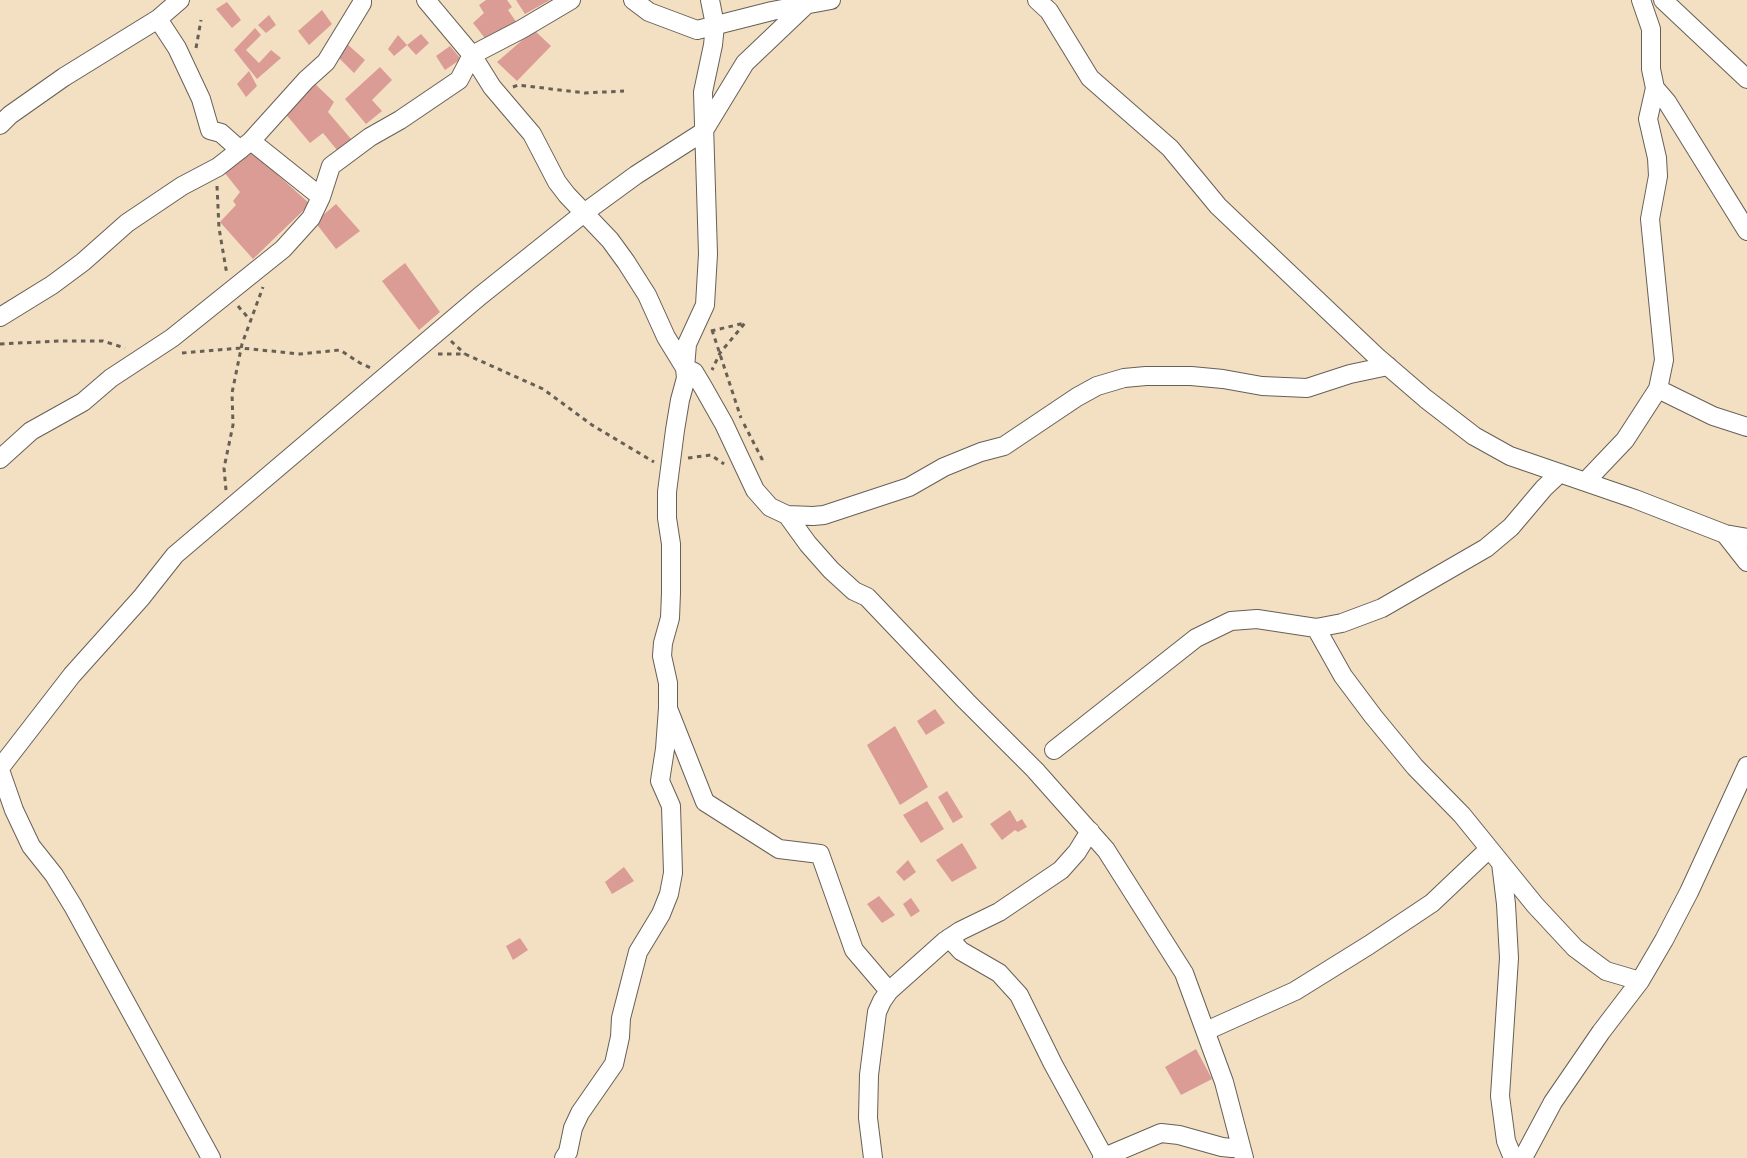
<!DOCTYPE html>
<html>
<head>
<meta charset="utf-8">
<style>
  body { margin:0 }
  canvas { display:block; background:#f3dfc2 }
</style>
</head>
<body>
<canvas width="1747" height="1158"></canvas>
<script>
const ctx = document.querySelector('canvas').getContext('2d');
ctx.lineJoin = 'round';
function fill(path, color) {
  ctx.fillStyle = color;
  ctx.fill(path, 'evenodd');
}
function shape(rows) {
  const path = new Path2D();
  for (const r of rows) {
    path.moveTo(r[0], r[1]);
    for (let i = 2; i < r.length; i += 2) path.lineTo(r[i], r[i + 1]);
  }
  return path;
}
function strokePath(path, color, width, dash) {
  ctx.strokeStyle = color;
  ctx.lineWidth = width;
  ctx.lineCap = dash ? 'butt' : 'round';
  ctx.setLineDash(dash || []);
  ctx.stroke(path);
}
fill(shape([
  [486,0,507,0,512,7,508,10,517,23,488,42,473,23,484,13,479,5],
  [516,0,550,0,525,14],
  [227,2,241,20,232,28,216,9],
  [322,10,332,24,309,45,298,31],
  [269,15,276,25,266,33,258,25],
  [255,28,261,35,246,50,259,63,271,50,281,58,257,79,234,50],
  [534,30,551,46,517,81,497,62],
  [421,34,429,43,416,55,407,45],
  [398,35,407,45,394,56,388,49],
  [346,43,365,60,354,73,334,53],
  [450,46,461,59,445,70,436,56],
  [380,67,392,80,372,100,382,111,366,124,345,99],
  [249,71,257,86,246,97,237,84],
  [313,82,334,102,328,112,351,139,337,150,323,133,310,143,284,112],
  [250,150,310,204,253,259,220,222,236,205,233,201,240,192,224,172],
  [336,204,360,231,336,249,315,222],
  [405,263,440,312,419,330,382,281],
  [935,709,945,723,926,735,917,721],
  [895,726,928,787,900,805,867,745],
  [947,791,963,817,953,823,938,797],
  [927,801,944,829,921,843,903,815],
  [1010,810,1017,822,1022,819,1027,827,1018,832,1015,830,1002,840,990,824],
  [962,843,977,868,952,882,936,860],
  [908,860,916,872,904,881,896,872],
  [624,867,634,881,612,894,605,882],
  [879,896,895,915,882,923,867,904],
  [911,898,920,911,911,917,903,904],
  [520,938,528,950,513,960,506,946],
  [1196,1049,1212,1079,1181,1095,1165,1067]
]), '#da9c95');
const minor = shape([
  [426,0,472,55,492,87,532,134,557,182,567,195,610,240,626,262,647,295,666,337,685,368,694,372,703,387,724,424,755,490,770,507,787,515,808,544,831,570,854,591,867,597,966,701,1035,770,1106,850,1184,973,1224,1082,1244,1158],
  [633,0,649,12,697,30,772,11,831,0],
  [1037,0,1049,11,1090,78,1170,148,1218,206,1376,356,1426,399,1474,436,1510,456,1635,499,1725,534,1747,538],
  [1663,0,1747,79],
  [158,19,177,48,201,99,210,130,221,133,240,150],
  [1655,88,1667,102,1747,231],
  [0,125,10,115,64,77,158,19,180,0],
  [321,197,331,166,370,137,400,120,459,80,472,55,522,29,571,0],
  [0,317,52,285,83,262,127,223,182,186,218,167,251,141,306,80,326,62,362,3,362,0],
  [1658,389,1713,416,1747,427],
  [0,459,31,431,83,402,111,378,172,338,283,249,311,218,321,197,251,141],
  [1586,481,1625,440,1658,389,1664,360,1650,219,1658,176,1657,158,1648,119,1655,88,1651,69,1651,29,1641,0],
  [787,515,813,516,824,515,909,487,944,467,981,452,1004,446,1077,397,1097,386,1124,378,1146,376,1191,376,1223,379,1262,386,1307,388,1350,374,1388,366],
  [1725,534,1747,562],
  [1316,628,1343,676,1373,716,1415,767,1462,815,1535,905,1575,948,1606,971,1640,981],
  [669,711,705,802,779,849,820,854,854,950,889,991],
  [1054,750,1196,638,1231,621,1257,619,1316,628,1342,623,1382,608,1486,548,1511,527,1544,488,1560,473],
  [0,768,72,675,141,598,175,555,480,296,584,213,636,175,703,132,745,63,806,5],
  [0,770,14,810,31,846,54,875,73,906,211,1158],
  [1501,863,1506,904,1509,958,1500,1096,1506,1141,1513,1158],
  [949,938,961,951,999,973,1019,995,1053,1064,1104,1157],
  [1206,1031,1295,991,1369,945,1432,903,1489,849],
  [564,1158,568,1152,573,1128,580,1113,614,1064,620,1037,621,1018,638,952,661,914,669,894,673,873,671,806,660,781,665,749,668,708,668,683,662,656,663,643,670,618,671,593,671,544,667,518,667,492,675,430,680,400,686,378,685,368,687,344,705,305,708,254,703,92,713,45,715,25,710,0],
  [873,1158,868,1118,869,1075,877,1012,882,1001,889,991,945,941,960,931,999,912,1061,870,1077,852,1090,831],
  [1102,1158,1161,1133,1179,1135,1222,1147,1232,1148,1241,1147],
  [1523,1158,1553,1102,1601,1032,1640,981,1664,940,1689,892,1747,766]
]);
strokePath(minor, '#676056', 20);
strokePath(shape([
  [196,48,201,20],
  [513,87,518,85,585,93,624,91],
  [217,186,219,228,227,275],
  [238,306,251,321],
  [712,330,741,418],
  [711,331,745,323,720,353,712,370],
  [451,341,465,354],
  [0,344,59,341,103,341,125,348],
  [182,353,241,348,300,354,340,350,360,363,371,368],
  [438,354,465,354,543,389,592,425,654,462],
  [744,424,762,459,762,464],
  [688,458,711,455,724,464],
  [226,490,224,468,233,425,232,393,242,344,263,287]
]), '#676056', 3, [4.5, 4.5]);
strokePath(minor, '#fff', 18);
</script>
</body>
</html>
